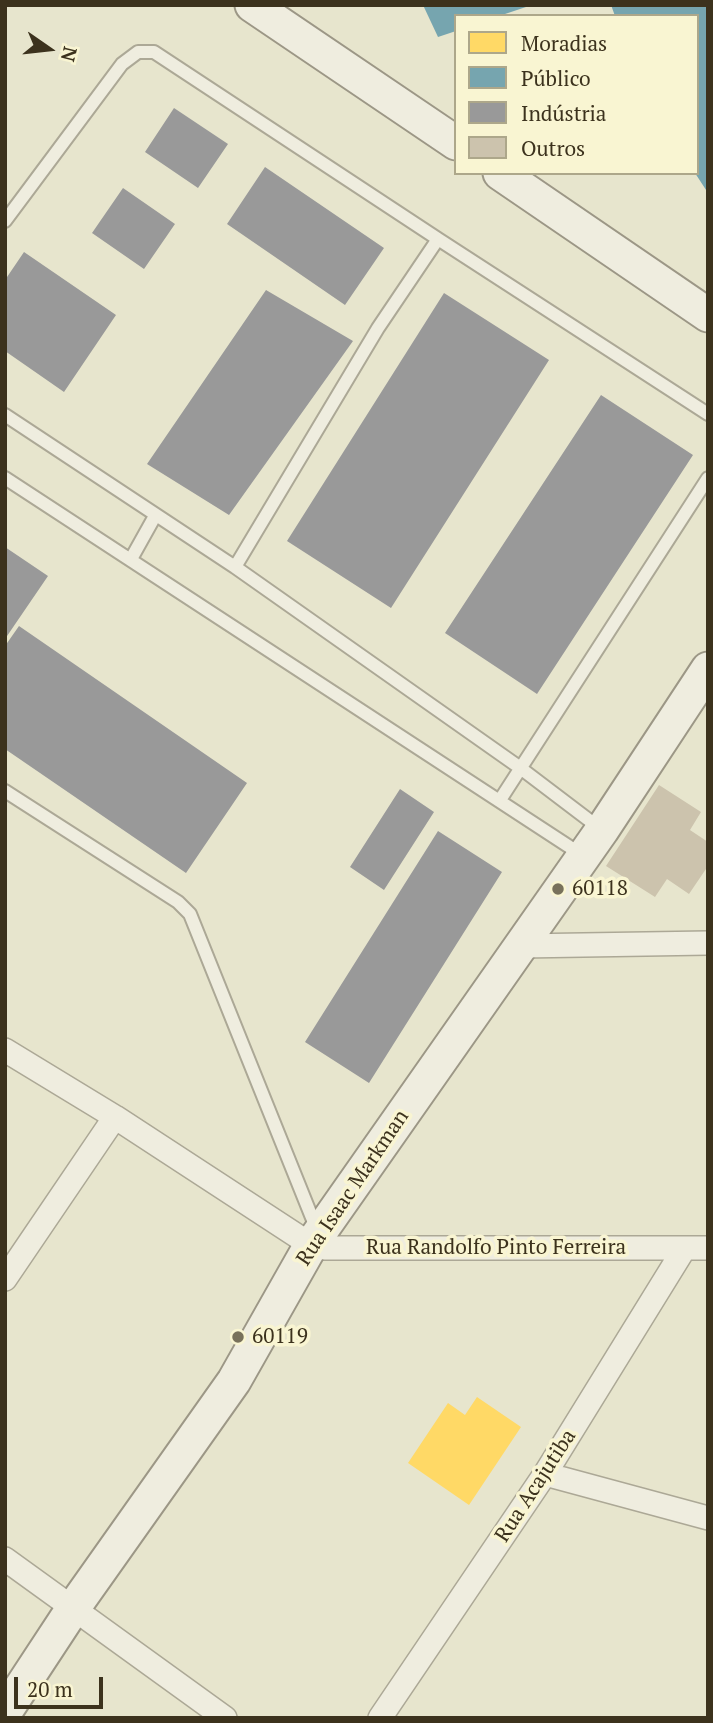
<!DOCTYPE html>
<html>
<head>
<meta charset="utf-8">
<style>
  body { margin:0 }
  #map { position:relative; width:713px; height:1723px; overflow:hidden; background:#e7e5cd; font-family:"PT Serif",serif }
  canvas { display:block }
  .frame { position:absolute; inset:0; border:7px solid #3c321d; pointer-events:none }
  .legend { position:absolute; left:454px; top:14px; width:245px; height:161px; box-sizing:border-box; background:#f9f5d2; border:2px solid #ada78a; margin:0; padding:9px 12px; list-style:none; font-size:21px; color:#3c321d }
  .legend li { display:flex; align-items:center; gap:14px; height:35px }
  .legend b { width:35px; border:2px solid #ada78a }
  .north { position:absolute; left:14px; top:14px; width:70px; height:70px; -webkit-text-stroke:5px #f9f5d2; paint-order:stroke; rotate:104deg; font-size:19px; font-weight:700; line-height:28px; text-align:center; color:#3c321d }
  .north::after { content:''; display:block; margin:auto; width:24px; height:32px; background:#3c321d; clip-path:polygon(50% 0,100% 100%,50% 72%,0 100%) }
  .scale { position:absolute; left:14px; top:1677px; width:89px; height:32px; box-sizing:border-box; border:4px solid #3c321d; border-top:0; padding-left:9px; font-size:21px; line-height:24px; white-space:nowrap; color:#3c321d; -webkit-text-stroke:5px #f9f5d2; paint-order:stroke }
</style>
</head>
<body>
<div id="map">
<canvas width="713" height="1723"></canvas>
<div class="frame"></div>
<ul class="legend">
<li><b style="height:19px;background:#ffd966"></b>Moradias</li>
<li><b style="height:19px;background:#76a5af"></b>Público</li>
<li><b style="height:19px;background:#999"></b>Indústria</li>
<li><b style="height:19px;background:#ccc3ad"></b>Outros</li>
</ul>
<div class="north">N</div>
<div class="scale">20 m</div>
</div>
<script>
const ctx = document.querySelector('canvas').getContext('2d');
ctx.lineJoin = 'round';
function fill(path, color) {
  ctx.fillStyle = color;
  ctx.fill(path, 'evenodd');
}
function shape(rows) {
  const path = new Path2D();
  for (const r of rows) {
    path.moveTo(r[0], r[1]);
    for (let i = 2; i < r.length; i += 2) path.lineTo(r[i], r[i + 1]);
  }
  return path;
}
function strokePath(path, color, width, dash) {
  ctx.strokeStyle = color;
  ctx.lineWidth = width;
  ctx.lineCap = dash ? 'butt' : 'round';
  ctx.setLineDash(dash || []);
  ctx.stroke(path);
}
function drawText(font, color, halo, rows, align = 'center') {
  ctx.font = font + ' "PT Serif",serif';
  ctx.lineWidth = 7;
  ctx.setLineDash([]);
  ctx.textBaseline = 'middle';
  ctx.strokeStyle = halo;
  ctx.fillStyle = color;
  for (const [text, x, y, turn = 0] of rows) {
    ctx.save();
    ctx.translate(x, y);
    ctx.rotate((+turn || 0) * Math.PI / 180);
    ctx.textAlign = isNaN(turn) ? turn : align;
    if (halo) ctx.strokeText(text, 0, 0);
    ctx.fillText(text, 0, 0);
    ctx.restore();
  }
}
fill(shape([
  [477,1397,521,1427,469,1505,408,1463,448,1403,465,1415]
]), '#ffd966');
fill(shape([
  [423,5,529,5,529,6,499,16,456,16,456,31,438,37],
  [611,5,708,5,708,193,695,173,697,16,615,16]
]), '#76a5af');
fill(shape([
  [174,108,228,144,198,188,145,152],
  [265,167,384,248,345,305,227,224],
  [123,188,175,224,144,269,92,233],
  [24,252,116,315,64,392,5,351,5,280],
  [266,290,353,341,229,515,147,464],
  [444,293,549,360,391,608,287,541],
  [601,395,693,455,537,694,445,633],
  [5,547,48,576,5,639],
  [19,626,247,783,186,873,5,749,5,646],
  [400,789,434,812,384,890,350,867],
  [438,831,502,872,369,1083,305,1042]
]), '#999');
fill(shape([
  [659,785,701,812,690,830,708,842,708,866,689,894,667,879,655,897,606,866]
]), '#ccc3ad');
const lane = shape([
  [5,221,122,64,138,52,154,52,438,239,378,328,235,567],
  [438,239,708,414],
  [5,415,235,567,519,767,602,830],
  [5,478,582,855],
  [131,559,155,516],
  [5,791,178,902,190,914,317,1230],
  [500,800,708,478]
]);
const street = shape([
  [521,946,708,943],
  [5,1050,115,1117,311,1245,325,1248,708,1248],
  [5,1279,115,1117],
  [545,1474,708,1518],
  [5,1559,225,1718],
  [380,1718,545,1474,684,1249]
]);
const secondary = shape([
  [252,5,456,143],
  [500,173,708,315],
  [5,1712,74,1607,234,1381,311,1245,602,830,708,669]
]);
strokePath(lane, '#aca896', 16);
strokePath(street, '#aca896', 26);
strokePath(secondary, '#9c9786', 37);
strokePath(lane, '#efeddf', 12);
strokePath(street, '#efeddf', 23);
strokePath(secondary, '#efeddf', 33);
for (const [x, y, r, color] of [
  [558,889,7,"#78715b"],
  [238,1337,7,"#78715b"]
]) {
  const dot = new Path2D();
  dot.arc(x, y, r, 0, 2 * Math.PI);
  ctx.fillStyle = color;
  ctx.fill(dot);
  strokePath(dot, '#f9f5d2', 2.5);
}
drawText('21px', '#3c321d', '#f9f5d2', [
  ["60118",572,889],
  ["60119",252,1337]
], 'left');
drawText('21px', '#3c321d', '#f9f5d2', [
  ["Rua Isaac Markman",353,1188,-56],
  ["Rua Randolfo Pinto Ferreira",496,1248],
  ["Rua Acajutiba",536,1486,-57]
]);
</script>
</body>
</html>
